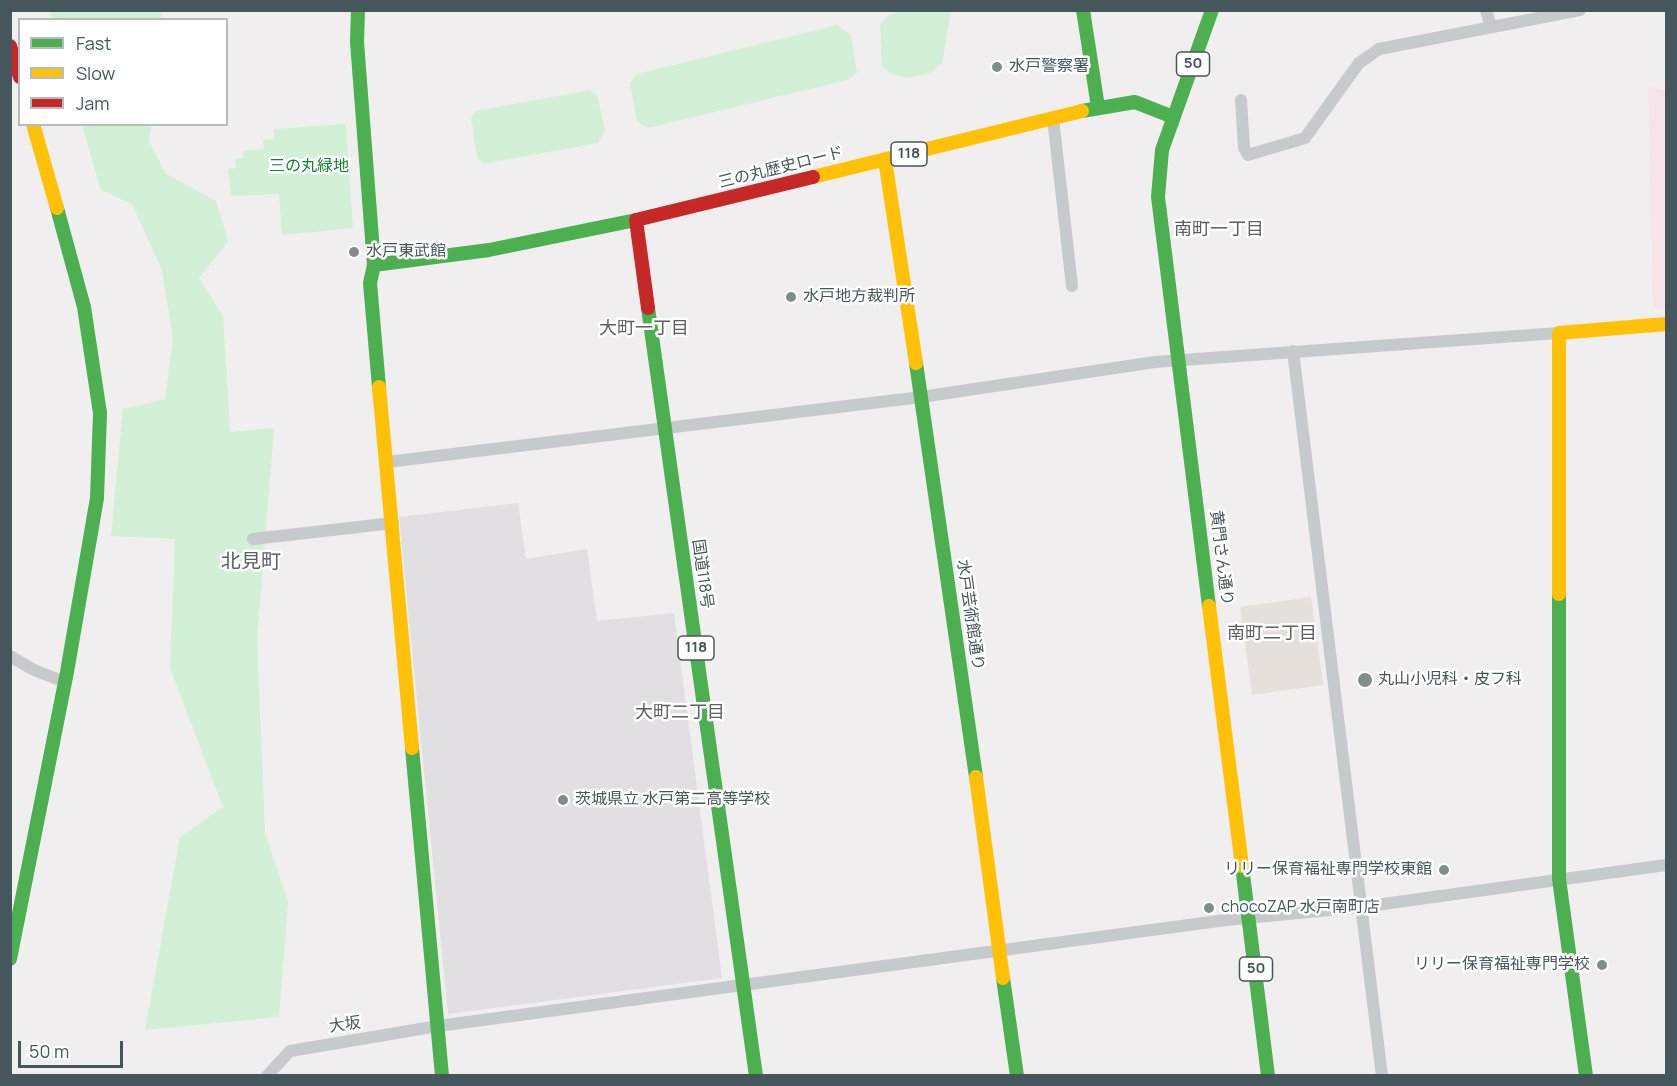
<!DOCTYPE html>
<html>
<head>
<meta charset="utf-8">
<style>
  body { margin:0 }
  #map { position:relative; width:1677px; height:1086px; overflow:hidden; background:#f0eeef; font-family:Manrope,sans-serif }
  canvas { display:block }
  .frame { position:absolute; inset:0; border:12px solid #45575c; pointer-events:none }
  .legend { position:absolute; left:18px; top:18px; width:210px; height:108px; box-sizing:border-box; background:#fff; border:2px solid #b5bcbe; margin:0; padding:8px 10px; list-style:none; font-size:18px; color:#45575c }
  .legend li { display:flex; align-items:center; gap:12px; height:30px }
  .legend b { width:30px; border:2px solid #b5bcbe }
  .scale { position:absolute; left:18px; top:1041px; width:105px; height:27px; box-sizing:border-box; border:3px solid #45575c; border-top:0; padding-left:8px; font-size:18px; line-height:21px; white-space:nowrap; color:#45575c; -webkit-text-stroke:4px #fff; paint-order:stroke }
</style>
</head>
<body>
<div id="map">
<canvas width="1677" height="1086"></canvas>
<div class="frame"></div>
<ul class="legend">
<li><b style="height:8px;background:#4caf50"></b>Fast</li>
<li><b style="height:8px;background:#ffc107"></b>Slow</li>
<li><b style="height:8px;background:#c62828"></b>Jam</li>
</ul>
<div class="scale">50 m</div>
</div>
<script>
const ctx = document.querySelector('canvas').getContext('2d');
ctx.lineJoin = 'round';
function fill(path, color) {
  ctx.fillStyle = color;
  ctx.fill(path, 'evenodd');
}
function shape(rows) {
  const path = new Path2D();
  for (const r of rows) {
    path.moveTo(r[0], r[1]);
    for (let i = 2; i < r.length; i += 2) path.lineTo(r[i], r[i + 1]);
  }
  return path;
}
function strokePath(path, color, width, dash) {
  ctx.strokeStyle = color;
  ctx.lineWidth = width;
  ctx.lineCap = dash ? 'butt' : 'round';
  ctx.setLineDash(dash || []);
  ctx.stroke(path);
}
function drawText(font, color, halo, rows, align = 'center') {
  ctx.font = font + ' Manrope,"Noto Sans JP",sans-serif';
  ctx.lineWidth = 5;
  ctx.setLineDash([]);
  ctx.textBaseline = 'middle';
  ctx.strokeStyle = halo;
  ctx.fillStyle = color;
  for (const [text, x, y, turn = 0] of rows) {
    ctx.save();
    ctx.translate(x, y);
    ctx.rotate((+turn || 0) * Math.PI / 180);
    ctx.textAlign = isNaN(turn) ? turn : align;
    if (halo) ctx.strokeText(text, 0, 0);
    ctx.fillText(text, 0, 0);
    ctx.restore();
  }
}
fill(shape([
  [1311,597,1323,685,1252,695,1240,607]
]), '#e5e0dc');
fill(shape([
  [518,503,526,559,587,549,597,621,674,613,722,978,448,1014,399,517]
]), '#e1dfe1');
fill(shape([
  [1652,87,1666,90,1666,309,1653,309,1648,90]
]), '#f7e4e7');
fill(shape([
  [50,11,50,10,162,11,161,20,53,19],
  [899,11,951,11,942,63,930,73,909,78,893,75,882,66,880,25,888,16],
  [837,25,851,35,857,73,847,80,648,128,637,121,630,83,637,74],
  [590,90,597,95,605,131,598,143,483,164,477,157,471,118,476,111],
  [346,124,353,228,282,235,279,194,231,196,228,169,236,168,235,159,244,158,243,151,264,149,263,140,274,139,274,129],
  [82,125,151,125,149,141,166,174,216,201,228,241,199,278,223,316,230,432,274,428,257,638,265,833,288,902,279,1017,145,1030,180,837,223,807,170,668,175,539,111,536,123,409,165,399,173,339,162,270,132,204,101,190]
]), '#d2f0d5');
strokePath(shape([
  [1486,10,1491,27],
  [1241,100,1244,148,1248,155,1305,138,1359,63,1379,49,1580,10],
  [1053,118,1072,286],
  [1293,351,1382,1076],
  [387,462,921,397,1155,362,1559,333],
  [253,539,393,523],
  [10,656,34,670,65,682],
  [267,1076,290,1051,438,1026,1226,920,1361,907,1666,865]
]), '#c6cacc', 12);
strokePath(shape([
  [358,10,357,42,374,265,370,283,379,387],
  [1083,10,1098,107],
  [1082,111,1135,102,1173,117],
  [374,265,489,250,636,220],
  [648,308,756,1076],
  [916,363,976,777],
  [1559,594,1559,879,1586,1076],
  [1209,606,1158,197,1162,150,1212,10],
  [412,748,442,1076],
  [1242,866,1268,1076],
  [10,959,67,672,97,498,100,413,84,307,57,208],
  [1003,978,1017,1076]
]), '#4caf50', 14);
strokePath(shape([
  [33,124,57,208],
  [885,160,916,363],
  [813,177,1082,111],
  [379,387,412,748],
  [1559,594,1559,333,1666,324],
  [1209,606,1242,866],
  [976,777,1003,978]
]), '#ffc107', 14);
strokePath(shape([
  [10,46,20,77],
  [648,308,636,220,813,177]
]), '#c62828', 14);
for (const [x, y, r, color] of [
  [997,67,6,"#818c8f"],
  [354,252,6,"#818c8f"],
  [791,297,6,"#818c8f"],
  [1365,680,8,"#818c8f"],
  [563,800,6,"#818c8f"],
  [1444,870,6,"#818c8f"],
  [1209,908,6,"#818c8f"],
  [1602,965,6,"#818c8f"]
]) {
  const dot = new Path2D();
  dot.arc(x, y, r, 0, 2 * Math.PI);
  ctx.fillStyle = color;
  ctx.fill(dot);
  strokePath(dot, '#fff', 2);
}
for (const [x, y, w] of [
  [1193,64,33],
  [909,154,36],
  [696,648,36],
  [1256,969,33]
]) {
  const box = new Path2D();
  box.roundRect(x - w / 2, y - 12, w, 24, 4.5);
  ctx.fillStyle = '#fff';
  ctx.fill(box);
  strokePath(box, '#45575c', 1.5);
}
drawText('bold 15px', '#45575c', null, [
  ["50",1193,64],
  ["118",909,154],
  ["118",696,648],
  ["50",1256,969]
]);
drawText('16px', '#45575c', '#fff', [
  ["水戸警察署",1009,67],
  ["水戸東武館",366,252],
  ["水戸地方裁判所",803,297],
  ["丸山小児科・皮フ科",1378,680],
  ["茨城県立 水戸第二高等学校",575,800],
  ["リリー保育福祉専門学校東館",1432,870,"right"],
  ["chocoZAP 水戸南町店",1221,908],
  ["リリー保育福祉専門学校",1590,965,"right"]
], 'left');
drawText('16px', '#11822d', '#fff', [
  ["三の丸緑地",309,167]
]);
drawText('16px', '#45575c', '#fff', [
  ["三の丸歴史ロード",781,168,-14],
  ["黄門さん通り",1221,558,83],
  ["国道118号",702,574,82],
  ["水戸芸術館通り",970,615,82],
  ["大坂",345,1025,-8]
]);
drawText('18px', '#5a6063', '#fff', [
  ["南町一丁目",1219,230],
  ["大町一丁目",644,329],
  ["南町二丁目",1272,634],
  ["大町二丁目",680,713]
]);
drawText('20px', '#5a6063', '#fff', [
  ["北見町",251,562]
]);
</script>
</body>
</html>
